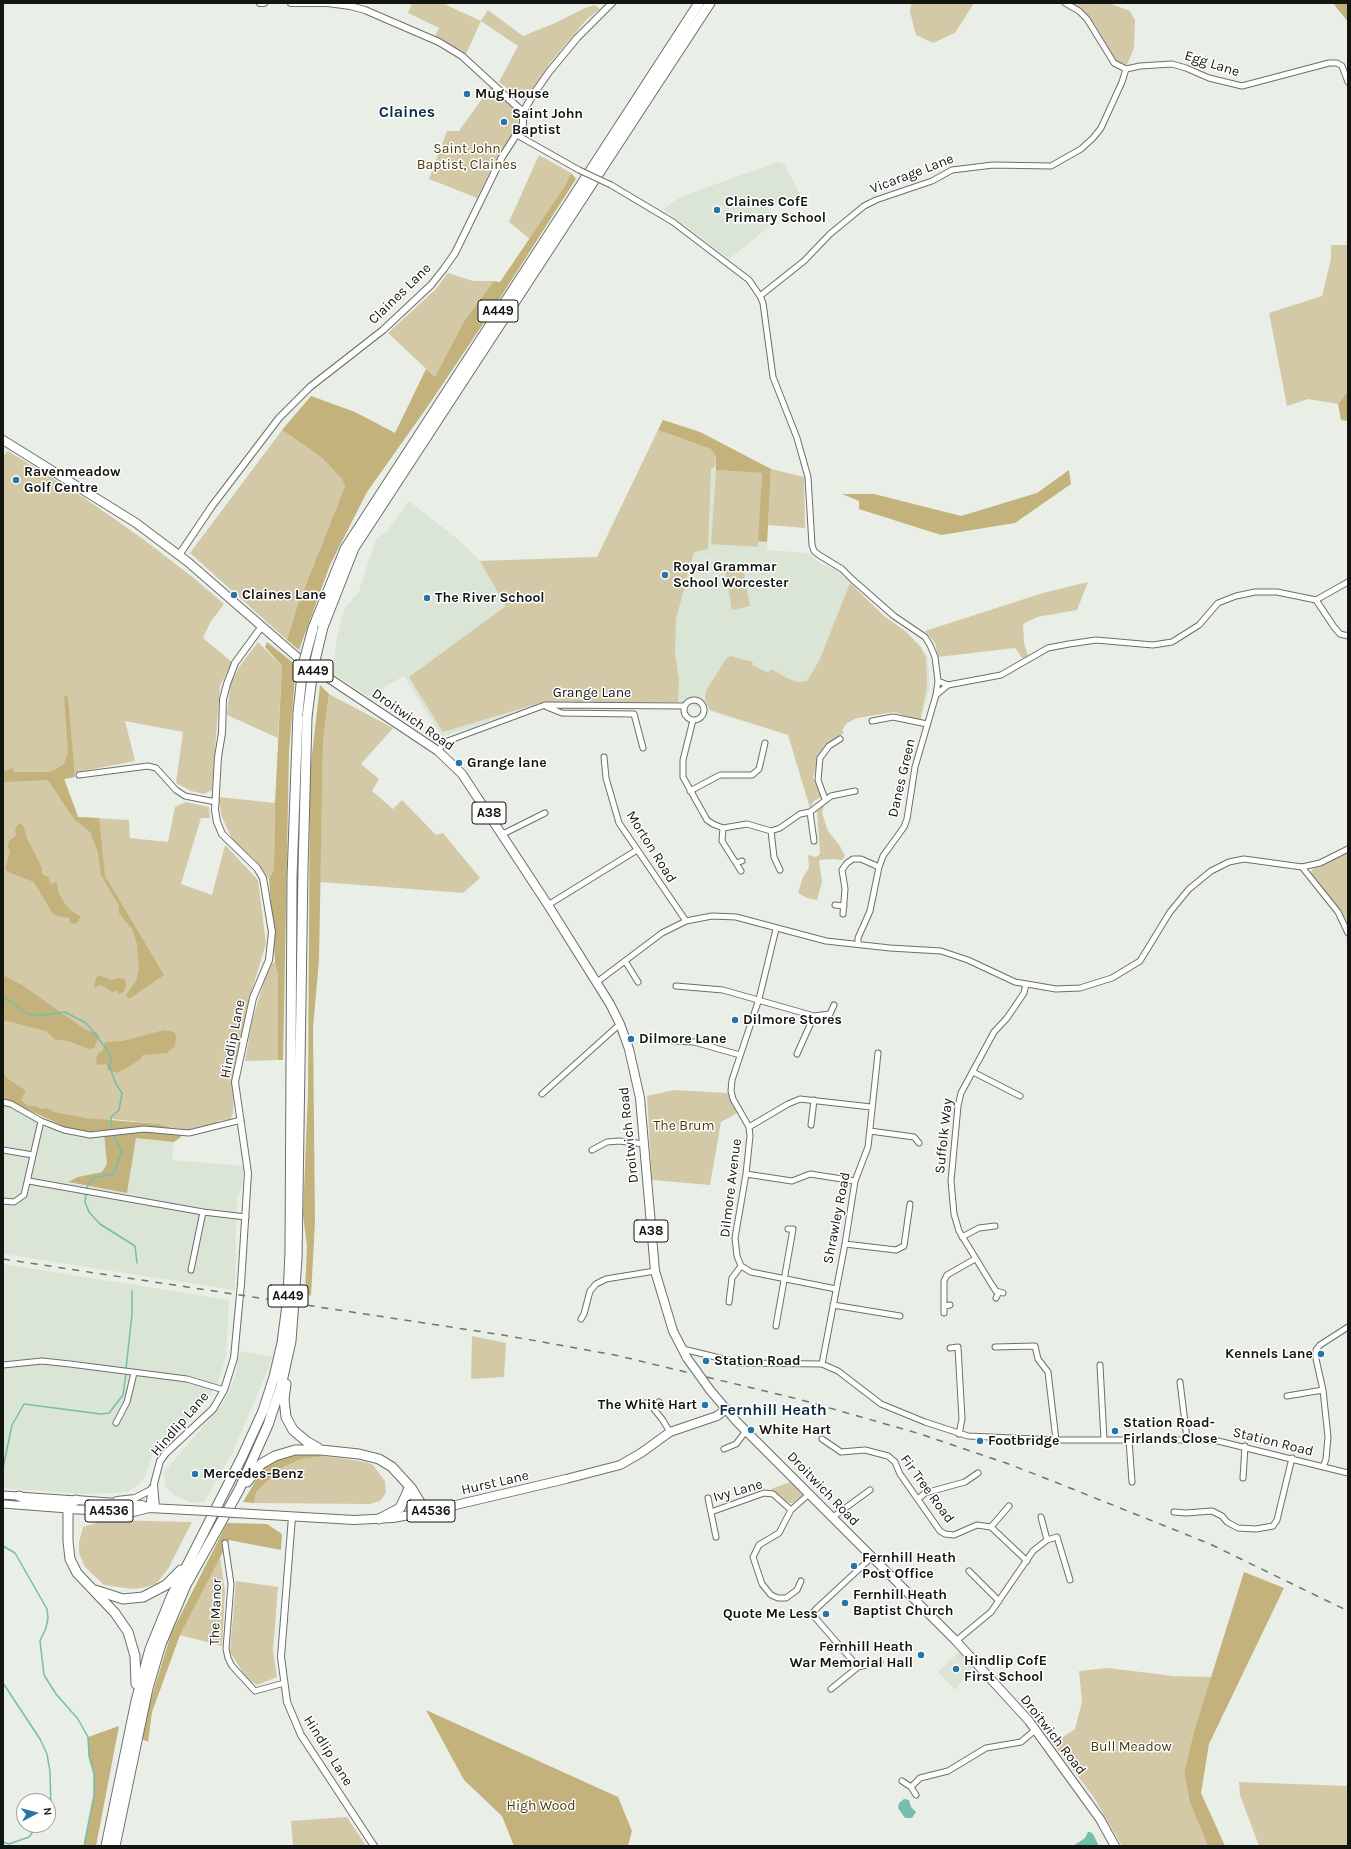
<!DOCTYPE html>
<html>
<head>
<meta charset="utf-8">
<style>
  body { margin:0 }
  #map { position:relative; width:1351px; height:1849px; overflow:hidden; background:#e9efe6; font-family:Karla,sans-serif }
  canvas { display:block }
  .frame { position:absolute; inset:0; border:4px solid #131512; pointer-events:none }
  .north { position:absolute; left:16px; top:1793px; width:40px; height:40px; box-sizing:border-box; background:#fff; border:1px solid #a1a1a0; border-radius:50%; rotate:83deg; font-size:11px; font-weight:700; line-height:16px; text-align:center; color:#131512 }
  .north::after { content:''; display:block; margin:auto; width:14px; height:18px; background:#2a73a7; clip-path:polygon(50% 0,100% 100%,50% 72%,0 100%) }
</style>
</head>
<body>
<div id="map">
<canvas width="1351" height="1849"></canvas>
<div class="frame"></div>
<div class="north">N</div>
</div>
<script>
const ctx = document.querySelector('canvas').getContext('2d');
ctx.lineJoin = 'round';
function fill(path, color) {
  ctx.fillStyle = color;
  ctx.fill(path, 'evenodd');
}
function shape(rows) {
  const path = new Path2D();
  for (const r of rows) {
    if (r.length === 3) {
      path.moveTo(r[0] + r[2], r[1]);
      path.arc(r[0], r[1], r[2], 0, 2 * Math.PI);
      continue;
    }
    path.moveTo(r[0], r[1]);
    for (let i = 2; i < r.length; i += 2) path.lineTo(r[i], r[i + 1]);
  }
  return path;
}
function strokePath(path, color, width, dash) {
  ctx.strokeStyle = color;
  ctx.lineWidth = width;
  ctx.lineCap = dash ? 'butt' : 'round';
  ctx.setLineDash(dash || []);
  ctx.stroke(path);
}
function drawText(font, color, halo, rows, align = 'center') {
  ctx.font = font + ' Karla,sans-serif';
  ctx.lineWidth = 3;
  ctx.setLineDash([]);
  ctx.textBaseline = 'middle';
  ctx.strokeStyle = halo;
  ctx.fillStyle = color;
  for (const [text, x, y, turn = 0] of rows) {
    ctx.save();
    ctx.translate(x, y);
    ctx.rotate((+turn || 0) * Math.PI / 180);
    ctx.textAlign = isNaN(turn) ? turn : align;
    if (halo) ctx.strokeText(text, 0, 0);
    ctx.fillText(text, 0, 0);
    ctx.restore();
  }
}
fill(shape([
  [778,162,784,164,801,196,768,208,776,221,729,259,663,209,680,197],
  [663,420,700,432,771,469,767,550,807,553,823,565,837,570,884,616,905,631,920,646,928,657,930,686,921,721,894,712,857,718,847,723,842,730,788,735,680,702,544,703,442,737,404,676,368,696,332,673,337,638,344,610,359,591,376,539,388,530,409,501,460,541,480,561,597,557],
  [3,1105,26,1113,45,1127,86,1138,105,1137,107,1164,102,1172,90,1174,69,1183,127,1192,136,1137,174,1142,172,1160,244,1166,242,1186,237,1198,235,1290,3,1254],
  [3,1264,229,1300,226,1357,217,1384,205,1403,153,1453,143,1481,128,1492,84,1494,3,1488],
  [240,1351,273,1357,233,1452,204,1502,192,1503,174,1495,165,1486,164,1472,224,1402,235,1378],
  [960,1651,974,1666,955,1690,938,1672]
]), '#dae5d5');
fill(shape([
  [412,3,442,3,481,21,488,10,523,36,555,23,585,8,594,5,600,9,587,19,551,62,524,101,499,82,518,46,481,21,466,54,435,36,439,28,408,13],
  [911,3,974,3,955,33,933,43,916,35,910,12],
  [1071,3,1109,3,1130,11,1135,20,1134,48,1127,65,1116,61,1095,25,1081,9],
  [491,86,510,104,518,116,518,127,502,149,477,198,429,179,447,131,459,131],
  [539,155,571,173,562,191,530,239,509,222],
  [1331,245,1348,245,1348,391,1338,404,1308,399,1287,406,1269,313,1322,296,1331,259],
  [448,273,473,281,494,281,464,321,435,377,388,333,435,290],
  [282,430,321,457,342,479,345,486,297,607,287,640,190,553],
  [658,430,711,449,716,456,715,466,711,469,708,549,694,552,676,619,675,654,679,679,678,702,543,702,443,732,409,677,506,606,480,561,597,557],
  [8,451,83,497,143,539,195,579,224,604,210,623,203,638,232,662,220,686,212,790,204,794,191,791,176,783,183,732,125,721,135,761,72,773,64,779,78,817,129,820,130,838,168,842,175,807,186,802,209,807,210,818,201,818,181,884,212,895,225,845,258,880,266,944,250,996,246,1025,235,1063,233,1114,230,1119,218,1121,218,1123,199,1129,187,1131,159,1124,112,1119,74,1131,3,1098,3,456],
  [771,469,804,477,805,528,768,525],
  [716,470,762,473,758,547,711,544],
  [743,568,750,606,732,610,725,571],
  [1088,582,1077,610,1037,617,1023,624,1024,643,1028,656,1022,658,1015,648,938,657,935,643,925,631,1043,593],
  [850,583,884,616,905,631,920,646,926,658,927,686,920,721,894,712,857,718,847,723,842,730,844,733,826,744,820,753,813,777,821,797,814,801,810,808,788,735,710,710,705,699,706,691,726,659,730,656,753,662,752,665,769,673,771,669,789,679,798,682,807,681,819,661],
  [258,642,282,666,278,738,227,715,230,686,239,667],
  [329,694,393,728,361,764,379,779,372,791,393,809,402,800,436,835,443,833,480,878,463,893,320,882,323,741],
  [219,797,275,803,274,870,269,879,255,860,232,839,221,815],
  [824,805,822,813,828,831,840,846,845,856,842,860,834,859,819,860,822,882,817,900,807,898,798,893,803,877,809,868,808,855,816,857,820,854,817,811],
  [1348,852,1348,927,1345,918,1312,875,1311,871,1314,868],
  [275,962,278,975,278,1060,245,1061,252,1021,269,965],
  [674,1090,728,1093,737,1113,721,1122,710,1185,652,1180,647,1096],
  [472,1336,506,1343,504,1377,471,1379],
  [326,1456,366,1462,373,1465,385,1481,386,1493,380,1501,370,1504,254,1503,256,1493,279,1469,301,1459],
  [790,1482,803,1495,793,1503,789,1503,771,1489],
  [106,1520,192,1522,168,1569,156,1584,143,1588,133,1589,104,1585,85,1567,79,1553,79,1542,83,1527],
  [220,1556,225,1592,222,1646,180,1635],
  [236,1581,278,1587,273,1651,277,1677,257,1685,247,1679,230,1652],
  [1108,1668,1173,1676,1212,1677,1193,1735,1184,1773,1190,1803,1208,1846,1122,1846,1093,1796,1053,1744,1075,1729,1082,1702,1079,1671],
  [1239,1782,1348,1786,1348,1846,1259,1846,1240,1795],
  [347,1817,366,1846,293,1846,291,1821]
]), '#d3c9a7');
fill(shape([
  [1333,3,1348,3,1348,22],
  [571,173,576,179,495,306,428,406,367,492,330,565,299,650,287,640,297,607,345,486,342,479,321,457,282,430,311,396,355,412,395,433,426,369,435,377,464,321,494,281,500,282,563,189],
  [1348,391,1348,421,1341,420,1338,404],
  [663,420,700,432,771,469,767,542,758,541,762,473,716,470,716,456,711,449,658,430],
  [1069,470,1071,484,1015,523,941,535,859,509,859,501,842,494,874,494,961,516,1037,493],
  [267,642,296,665,289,752,283,1060,278,1060,278,975,275,962,269,879,274,870,275,803,282,666,265,647],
  [320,685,329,694,323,741,319,960,313,1028,315,1222,311,1296,305,1293,307,1246,303,1215,308,1092,310,772],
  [64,695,68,697,75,777,64,779,73,803,78,817,99,818,105,876,164,975,129,999,126,995,136,981,139,969,137,944,132,929,119,913,119,906,101,875,98,852,90,832,74,819,48,780,3,782,3,772,12,768,14,772,47,772,53,771,64,764,68,752],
  [20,823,24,827,26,836,42,868,42,874,48,877,51,884,57,882,58,892,65,904,71,911,80,916,79,921,75,924,70,923,70,918,61,917,53,914,34,882,8,872,5,869,10,851,8,846,9,841,17,835,15,831,17,826],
  [3,975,22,985,86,1030,96,1032,99,1036,94,1048,89,1049,68,1041,54,1039,46,1031,3,1020],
  [99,976,105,977,111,980,119,978,125,979,126,984,124,992,119,994,116,990,114,992,110,991,104,986,101,986,100,984,96,988,94,986,96,978],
  [164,1030,174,1032,176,1036,175,1046,167,1053,143,1055,140,1060,117,1073,108,1070,106,1064,97,1065,96,1058,98,1054,103,1050,105,1042,123,1041],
  [3,1073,7,1078,26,1091,21,1100,28,1106,35,1106,41,1109,47,1108,54,1112,85,1118,159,1124,180,1130,181,1137,174,1142,136,1138,127,1193,68,1182,78,1177,102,1172,107,1164,104,1132,83,1133,74,1131,3,1098],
  [304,1453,326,1456,301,1459,279,1469,256,1493,254,1503,243,1502,262,1470,278,1459],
  [227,1523,267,1524,282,1534,281,1550,229,1540,180,1635,152,1712,148,1742,142,1739,150,1702,171,1634],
  [1244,1572,1284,1588,1209,1744,1201,1793,1225,1846,1208,1846,1190,1803,1184,1773,1193,1735],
  [426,1710,618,1797,632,1831,628,1846,514,1846,502,1816,464,1780],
  [119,1726,96,1846,84,1846,94,1795,94,1774,89,1756,88,1737]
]), '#c3b27b');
fill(shape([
  [904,1799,909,1800,911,1807,916,1812,912,1818,905,1818,898,1808,899,1803],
  [1088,1832,1090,1832,1093,1834,1099,1846,1073,1846,1085,1838]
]), '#75bdad');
strokePath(shape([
  [3,997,28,1014,42,1015,65,1012,86,1023,92,1030,108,1051,112,1060,109,1065,116,1084,122,1093,119,1110,111,1117,112,1131],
  [87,1188,89,1182,93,1178,113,1174,122,1152,113,1135],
  [86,1194,85,1202,89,1212,100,1224,135,1246,137,1263],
  [126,1369,132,1314,132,1291],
  [3,1468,12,1425,24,1404,101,1414,109,1413,123,1395,126,1373],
  [3,1546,15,1553,47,1609,48,1618,46,1628,40,1641,44,1675,56,1694,78,1719,88,1737,89,1756,94,1774,94,1795,84,1846],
  [3,1683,40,1739,47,1754,50,1772,51,1809,48,1813],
  [3,1842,9,1844,29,1837,38,1825]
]), '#75bdad', 1.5);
const minor = shape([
  [1065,3,1079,11,1087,19,1114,63,1126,69],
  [1126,69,1140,66,1172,64,1186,68,1209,78,1242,86,1329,63,1337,63,1342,66,1348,82],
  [517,135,579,170],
  [611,185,673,222,749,280,760,296,763,303,773,377,797,438,808,477,812,545,814,551,819,555,842,569,853,580,894,616,925,637,930,645,935,657,938,681,936,695,915,767,907,819,904,827,883,856,879,867,870,911,858,938,858,944],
  [760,296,804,261,830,234,864,206,876,200,932,181,952,170,993,165,1051,166,1081,149,1093,138,1101,128,1122,82,1126,69],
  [1316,600,1348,582],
  [938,681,948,685,1001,675,1048,648,1069,644,1096,640,1153,645,1172,642,1199,625,1218,603,1236,596,1255,592,1277,592,1316,600,1334,627,1340,634,1348,636],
  [936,695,948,685],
  [694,710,10],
  [547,707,562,713,634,714,643,748],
  [693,720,683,760,683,777,707,820,713,824,723,828,747,824,771,831,780,828,800,814,810,812,831,796,855,791],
  [872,721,893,717,927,724],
  [438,751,445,742,545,705,685,706],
  [604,757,606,778,619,823,686,921],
  [79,775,148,766,156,768,176,790,185,796,216,802],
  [690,791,720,775,752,775,759,769,765,743],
  [825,799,818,780,820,758,829,746,840,739],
  [810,812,814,841],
  [723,828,722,841,741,871],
  [771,831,774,857,780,870],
  [503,834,545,813],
  [736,863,742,861],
  [1302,867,1338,912,1348,933],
  [548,905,637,850],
  [835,905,844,906],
  [843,914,845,889,842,870,847,863,853,859,861,859,879,867],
  [776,929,759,999,732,1080,731,1091,733,1099,749,1127,750,1136,746,1174,735,1238,737,1256,741,1266,751,1272,836,1289],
  [625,961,638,982],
  [597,982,662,933,686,921,712,916,736,917,826,941,890,948,941,951,968,960,1015,982,1056,989,1080,988,1112,978,1140,961,1170,912,1189,889,1211,871,1229,862,1244,859,1302,867,1320,863,1348,849],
  [676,986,723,990,814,1016],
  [674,1041,694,1042,740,1055],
  [797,1054,814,1016,830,1014,834,1005],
  [973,1072,1020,1096],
  [542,1094,620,1024],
  [3,1102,11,1104,41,1121,64,1130,90,1135,144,1129,189,1133,241,1120],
  [811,1125,814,1100],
  [749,1127,788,1104,800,1099,871,1107],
  [870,1131,914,1137,919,1143],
  [3,1150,33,1155],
  [592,1150,607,1142,619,1141,645,1144],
  [746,1174,792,1181,810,1174,855,1181],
  [29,1181,203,1212,246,1217],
  [3,1201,14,1202,24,1195,41,1121],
  [962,1237,979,1228,995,1226],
  [845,1244,896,1250,904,1246,910,1204],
  [191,1270,203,1212],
  [1003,1293,996,1291,992,1285,959,1231,954,1214,951,1181,958,1106,961,1093,994,1032,1007,1018,1024,993,1026,984],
  [996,1298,999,1292],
  [729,1302,732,1278,741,1266],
  [833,1305,900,1316],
  [944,1306,950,1305],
  [944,1313,944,1281,947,1275,975,1259],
  [581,1319,584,1314,590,1291,596,1284,606,1279,655,1271],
  [776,1326,793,1229,788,1229],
  [995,1347,1035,1346,1038,1359,1048,1372,1056,1440],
  [950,1348,958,1347,962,1419,959,1434],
  [683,1349,740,1363,822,1364,838,1371,881,1404,925,1422,968,1436,1056,1440,1214,1440,1348,1473],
  [822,1364,845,1244,855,1181,868,1147,878,1053],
  [3,1365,42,1361,70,1364,187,1379,224,1390],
  [1100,1365,1104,1440],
  [1180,1382,1187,1439],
  [1287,1396,1323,1390],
  [646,1403,653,1408,659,1402],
  [653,1408,662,1419,670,1432],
  [116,1423,127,1402,134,1373],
  [822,1439,841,1452,865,1450,888,1456,895,1462,900,1474,940,1531,945,1534,954,1535,977,1525,991,1527,1027,1561],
  [1129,1440,1132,1482],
  [724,1449,736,1444,746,1431],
  [1323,1467,1326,1459,1328,1437,1323,1390,1316,1359,1316,1350,1320,1345,1348,1327],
  [1243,1478,1245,1446],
  [708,1498,716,1537],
  [918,1499,925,1493,965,1482,978,1473],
  [711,1512,764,1493,773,1494,791,1510],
  [1174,1512,1186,1513,1212,1511,1222,1516,1227,1522,1238,1528,1256,1529,1273,1526,1277,1520,1292,1458],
  [833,1517,870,1490],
  [1041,1517,1047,1540,1057,1537,1070,1580],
  [991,1527,1009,1506],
  [225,1543,231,1584,226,1649,228,1658,232,1666,255,1691,284,1683],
  [969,1571,999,1601],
  [801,1581,797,1590,786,1598,778,1598,771,1595,762,1584,753,1557,759,1545,779,1533,791,1510,809,1494],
  [956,1641,991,1612,1033,1551,1047,1540],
  [858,1667,880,1662],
  [831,1689,858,1667,812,1614,816,1609,872,1557],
  [902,1781,911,1787,916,1795],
  [911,1787,920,1778,948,1771,986,1748,1021,1742,1035,1730]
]);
const tertiary = shape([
  [260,3,264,3],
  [291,3,328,3,350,6,365,10,439,42,462,56,523,112],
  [179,555,212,506,279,418,310,387,383,330,431,285,443,270,455,253,502,157,523,124,523,112,533,95,549,72,577,38,612,3],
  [117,1500,135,1498,151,1490],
  [149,1508,152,1488],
  [156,1508,154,1484,160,1461,166,1453,213,1409,224,1390,234,1358,241,1284,248,1173,235,1082,253,998,269,960,272,932,263,878,257,868,222,834,217,822,215,810,218,757,222,733,223,699,227,684,235,663,262,626],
  [292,1517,281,1657,287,1702,301,1735,374,1846]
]);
const secondary = shape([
  [3,1495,76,1500],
  [3,1504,68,1509]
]);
const primary = shape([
  [3,440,136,523,188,562,297,657,438,751,462,774,548,905,610,1004,620,1024,629,1049,640,1098,655,1271,673,1331,687,1358],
  [710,1390,737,1422,956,1641,1029,1721,1100,1819,1115,1846],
  [76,1500,142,1505,149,1508,207,1511],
  [68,1509,133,1512,149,1508],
  [235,1513,354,1520,393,1518,426,1512,566,1479,620,1465,641,1453,670,1432,717,1416,725,1410]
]);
const trunk = shape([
  [323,627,354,548,710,3],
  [313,628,345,549,699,3],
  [286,1384,284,1399,286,1417,293,1430,306,1441,318,1448],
  [247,1482,261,1464,275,1456,295,1450,321,1450,359,1454,379,1459,392,1467,412,1489,426,1512],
  [408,1490,417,1514],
  [19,1496,29,1501,61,1504,68,1509],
  [76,1500,70,1504,68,1509,68,1541,70,1559,77,1573,115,1613,128,1632,135,1656,136,1684],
  [379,1519,400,1508,408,1491],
  [95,1590,123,1599,143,1597,166,1585,181,1570],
  [106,1846,136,1701,150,1649,172,1595,242,1457,263,1411,274,1377,282,1343,288,1297,290,1252,292,877,298,713],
  [115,1846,148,1688,161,1644,186,1585,239,1490,268,1425,281,1386,291,1341,297,1259,303,869,307,717]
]);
strokePath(minor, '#6b7069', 7);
strokePath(tertiary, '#6b7069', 8);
strokePath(secondary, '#6b7069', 9);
strokePath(primary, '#6b7069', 10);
strokePath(trunk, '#6b7069', 11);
strokePath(minor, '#fff', 5);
strokePath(tertiary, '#fff', 6);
strokePath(secondary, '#fff', 7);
strokePath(primary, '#fff', 8);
strokePath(trunk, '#fff', 9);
strokePath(shape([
  [3,1259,503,1335,615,1355,798,1399,917,1433,1006,1463,1055,1482,1210,1544,1348,1611]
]), '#70746e', 1.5, [7, 7]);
const minorBridge = shape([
  [579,170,611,185]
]);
const primaryBridge = shape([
  [687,1358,710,1390],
  [207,1511,235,1513]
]);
const trunkBridge = shape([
  [298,713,303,665,313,628],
  [307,717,313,669,323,627]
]);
strokePath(minorBridge, '#6b7069', 7, []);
strokePath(primaryBridge, '#6b7069', 10, []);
strokePath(trunkBridge, '#6b7069', 11, []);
strokePath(minorBridge, '#fff', 5);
strokePath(primaryBridge, '#fff', 8);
strokePath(trunkBridge, '#fff', 9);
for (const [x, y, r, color] of [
  [467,94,4,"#2a73a7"],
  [504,122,4,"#2a73a7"],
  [717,210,4,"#2a73a7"],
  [16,480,4,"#2a73a7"],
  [665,575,4,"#2a73a7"],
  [234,595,4,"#2a73a7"],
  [427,598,4,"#2a73a7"],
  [459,763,4,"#2a73a7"],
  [735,1020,4,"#2a73a7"],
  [631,1039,4,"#2a73a7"],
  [1321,1354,4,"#2a73a7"],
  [706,1361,4,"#2a73a7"],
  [705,1405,4,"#2a73a7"],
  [751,1430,4,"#2a73a7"],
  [1115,1431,4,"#2a73a7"],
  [980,1441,4,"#2a73a7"],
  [195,1474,4,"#2a73a7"],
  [854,1566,4,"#2a73a7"],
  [845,1603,4,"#2a73a7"],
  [826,1614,4,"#2a73a7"],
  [921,1655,4,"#2a73a7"],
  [956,1669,4,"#2a73a7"]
]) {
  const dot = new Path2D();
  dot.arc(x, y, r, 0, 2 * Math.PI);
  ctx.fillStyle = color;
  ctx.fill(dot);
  strokePath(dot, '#fff', 1.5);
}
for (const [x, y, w] of [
  [498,311,40],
  [313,671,40],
  [489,813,34],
  [651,1231,34],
  [288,1296,40],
  [109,1511,48],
  [431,1511,48]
]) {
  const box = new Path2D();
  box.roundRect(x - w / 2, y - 11, w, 22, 3);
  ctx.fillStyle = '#fff';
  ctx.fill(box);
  strokePath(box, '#131512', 1);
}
drawText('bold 13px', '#131512', null, [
  ["A449",498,311],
  ["A449",313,671],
  ["A38",489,813],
  ["A38",651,1231],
  ["A449",288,1296],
  ["A4536",109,1511],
  ["A4536",431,1511]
]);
drawText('14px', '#131512', '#fff', [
  ["Egg Lane",1212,64,18],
  ["Vicarage Lane",912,174,-21],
  ["Claines Lane",400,294,-44],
  ["Grange Lane",592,693],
  ["Droitwich Road",413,720,35],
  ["Danes Green",902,778,-77],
  ["Morton Road",651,847,58],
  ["Hindlip Lane",233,1039,-79],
  ["Droitwich Road",629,1135,-96],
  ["Suffolk Way",944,1136,-84],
  ["Dilmore Avenue",731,1188,-83],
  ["Shrawley Road",837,1218,-79],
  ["Hindlip Lane",180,1424,-49],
  ["Station Road",1273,1442,14],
  ["Hurst Lane",495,1483,-13],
  ["Droitwich Road",823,1489,46],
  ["Fir Tree Road",927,1489,54],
  ["Ivy Lane",738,1491,-16],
  ["The Manor",216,1612,-88],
  ["Droitwich Road",1053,1735,52],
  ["Hindlip Lane",328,1751,58]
]);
drawText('bold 14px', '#131512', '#fff', [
  ["Mug House",475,94],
  ["Saint John",512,114],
  ["Baptist",512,130],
  ["Claines CofE",725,202],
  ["Primary School",725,218],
  ["Ravenmeadow",24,472],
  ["Golf Centre",24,488],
  ["Royal Grammar",673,567],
  ["School Worcester",673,583],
  ["Claines Lane",242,595],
  ["The River School",435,598],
  ["Grange lane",467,763],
  ["Dilmore Stores",743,1020],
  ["Dilmore Lane",639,1039],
  ["Kennels Lane",1313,1354,"right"],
  ["Station Road",714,1361],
  ["The White Hart",697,1405,"right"],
  ["Station Road-",1123,1423],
  ["Firlands Close",1123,1439],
  ["White Hart",759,1430],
  ["Footbridge",988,1441],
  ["Mercedes-Benz",203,1474],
  ["Fernhill Heath",862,1558],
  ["Post Office",862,1574],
  ["Fernhill Heath",853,1595],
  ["Baptist Church",853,1611],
  ["Quote Me Less",818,1614,"right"],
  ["Fernhill Heath",913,1647,"right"],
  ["War Memorial Hall",913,1663,"right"],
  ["Hindlip CofE",964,1661],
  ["First School",964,1677]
], 'left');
drawText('14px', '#483b0e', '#fff', [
  ["Saint John",467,149],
  ["Baptist, Claines",467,165],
  ["The Brum",684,1126],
  ["Bull Meadow",1131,1747],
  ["High Wood",541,1806]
]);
drawText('bold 16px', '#0a2d46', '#fff', [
  ["Claines",407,112],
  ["Fernhill Heath",773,1410]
]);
</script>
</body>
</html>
